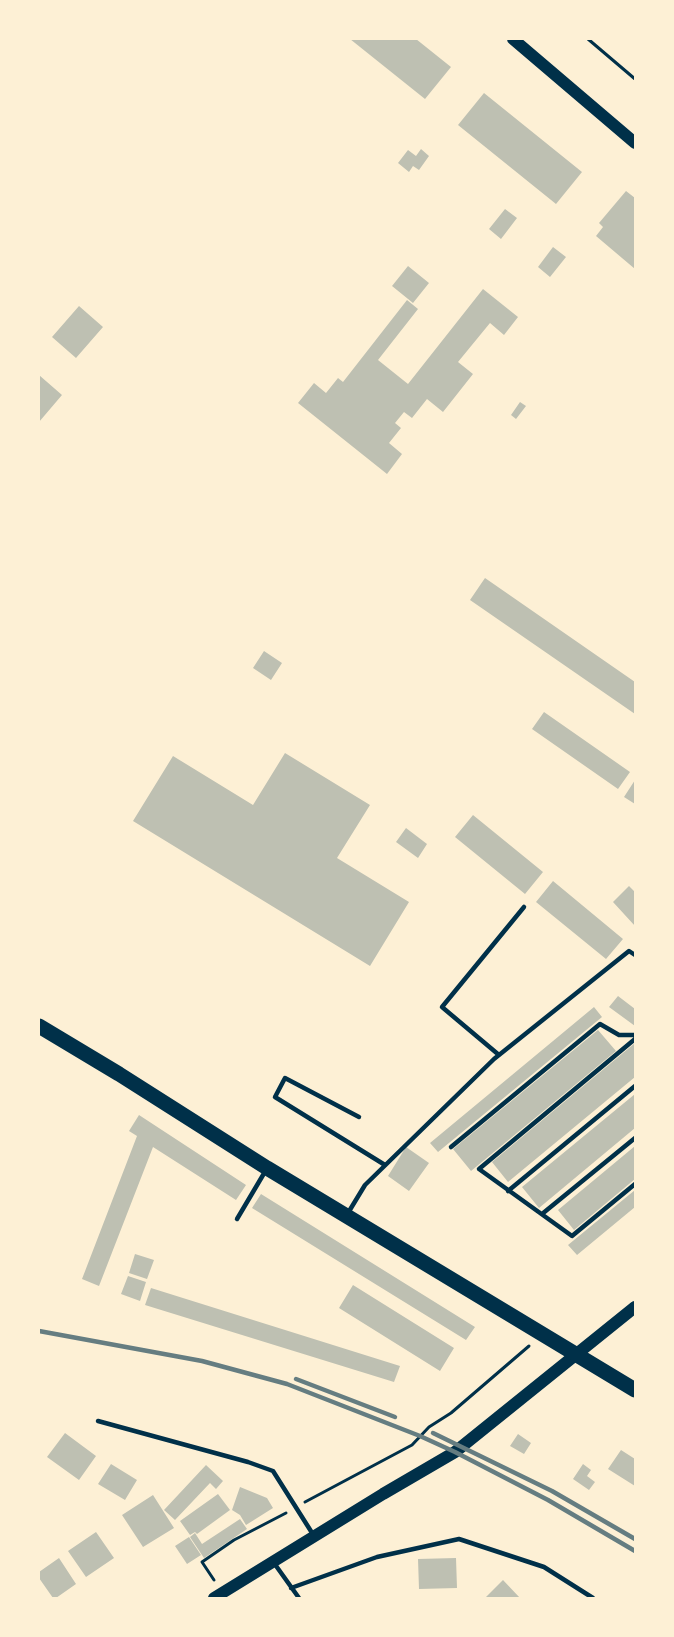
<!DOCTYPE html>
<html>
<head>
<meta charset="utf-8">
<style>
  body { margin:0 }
  #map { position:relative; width:674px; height:1637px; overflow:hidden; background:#fdf0d5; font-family:Raleway,sans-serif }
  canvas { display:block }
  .frame { position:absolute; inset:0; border:40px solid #fdf0d5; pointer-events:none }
</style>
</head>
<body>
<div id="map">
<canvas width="674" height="1637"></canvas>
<div class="frame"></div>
</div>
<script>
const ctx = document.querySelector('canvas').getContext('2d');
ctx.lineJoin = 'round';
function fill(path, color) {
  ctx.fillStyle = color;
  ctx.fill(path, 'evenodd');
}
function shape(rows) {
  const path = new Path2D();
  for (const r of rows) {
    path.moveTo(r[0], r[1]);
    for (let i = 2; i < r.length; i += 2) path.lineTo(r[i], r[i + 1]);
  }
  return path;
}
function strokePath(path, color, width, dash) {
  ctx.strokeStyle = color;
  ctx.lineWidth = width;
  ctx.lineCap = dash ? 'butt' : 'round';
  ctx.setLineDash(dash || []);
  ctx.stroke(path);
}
fill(shape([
  [350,39,416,39,451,67,425,99],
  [484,93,582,172,556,204,458,125],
  [421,149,429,156,419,170,413,166,409,172,398,163,408,150,416,156],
  [626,191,635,198,635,269,596,236,603,227,599,223],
  [505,209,517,218,501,239,489,229],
  [553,247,566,257,550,277,538,267],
  [408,266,429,283,413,303,392,286],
  [483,289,518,317,504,335,490,323,458,362,473,374,443,412,427,399,412,418,404,412,395,423,401,428,389,443,402,454,387,474,298,403,314,383,326,393,338,378,343,382,407,300,418,309,378,360,408,384],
  [79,306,103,327,76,358,52,337],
  [39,375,62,395,39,422],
  [520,402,526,406,516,419,511,415],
  [485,578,635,682,635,714,470,600],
  [264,651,282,663,271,680,253,668],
  [544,712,630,772,618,789,532,729],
  [285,753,370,805,337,858,409,902,370,966,133,821,173,756,253,805],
  [635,780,635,804,624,797],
  [473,815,543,872,525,894,455,837],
  [406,828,427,844,418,858,396,842],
  [553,881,623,939,606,959,536,902],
  [629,886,635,892,635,926,613,902],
  [618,996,635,1009,635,1026,609,1007],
  [594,1007,602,1017,438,1152,430,1143],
  [598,1030,616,1051,471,1171,453,1149],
  [635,1043,635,1077,508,1182,492,1162],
  [635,1094,635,1128,539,1208,522,1187],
  [139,1115,246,1185,236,1200,153,1147,99,1286,82,1279,137,1136,129,1131],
  [635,1146,635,1179,574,1230,558,1210],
  [406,1147,429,1163,409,1191,388,1176],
  [635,1190,635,1207,577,1255,568,1245],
  [261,1194,475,1327,466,1340,252,1208],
  [135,1254,154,1260,147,1279,129,1273],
  [128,1276,146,1282,140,1301,121,1294],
  [353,1285,454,1348,440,1371,339,1308],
  [151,1288,400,1366,394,1382,145,1305],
  [65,1433,96,1456,79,1480,47,1457],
  [518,1434,531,1443,524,1454,510,1446],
  [621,1450,635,1459,635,1486,608,1469],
  [111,1464,137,1480,125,1500,98,1484],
  [583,1464,591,1470,587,1476,595,1482,589,1490,573,1479],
  [206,1465,223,1481,216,1489,210,1483,175,1520,164,1510],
  [240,1487,267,1498,273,1508,246,1525,240,1515,232,1510],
  [218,1494,230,1510,197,1534,195,1532,190,1535,180,1521],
  [153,1495,174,1528,143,1547,122,1515],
  [240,1519,247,1529,204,1558,190,1537,195,1533,202,1544],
  [96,1532,114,1558,86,1577,68,1551],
  [189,1537,201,1555,187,1564,175,1546],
  [59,1558,76,1584,56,1598,53,1598,39,1578,39,1572],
  [456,1558,457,1588,419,1589,418,1559],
  [503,1580,520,1598,485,1598]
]), '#bec0b2');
strokePath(shape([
  [588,39,635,79],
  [305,1502,412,1445,429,1427,451,1413,529,1346],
  [214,1580,202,1562,234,1540,286,1513]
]), '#003049', 3);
strokePath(shape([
  [635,1039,479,1169,572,1236,635,1184],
  [499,1055,442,1007,524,907],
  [359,1117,285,1078,275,1097,385,1165],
  [451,1147,600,1024,619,1035,635,1035],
  [508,1191,635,1086],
  [348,1213,365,1185,494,1059,629,951,635,955],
  [542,1214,635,1138],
  [237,1219,266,1170],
  [98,1421,248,1462,273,1471,314,1536],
  [274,1563,299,1598],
  [291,1588,377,1557,459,1539,544,1567,593,1598]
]), '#003049', 4.5);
strokePath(shape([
  [513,39,635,143],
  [214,1598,383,1494,455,1452,635,1307]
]), '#003049', 12);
strokePath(shape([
  [39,1026,119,1074,267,1168,635,1390]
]), '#003049', 15);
strokePath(shape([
  [39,1331,202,1361,287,1384,420,1436,455,1452,548,1500,635,1551],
  [296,1379,395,1417],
  [433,1433,552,1491,635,1539]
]), '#657d81', 4.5);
</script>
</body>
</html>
